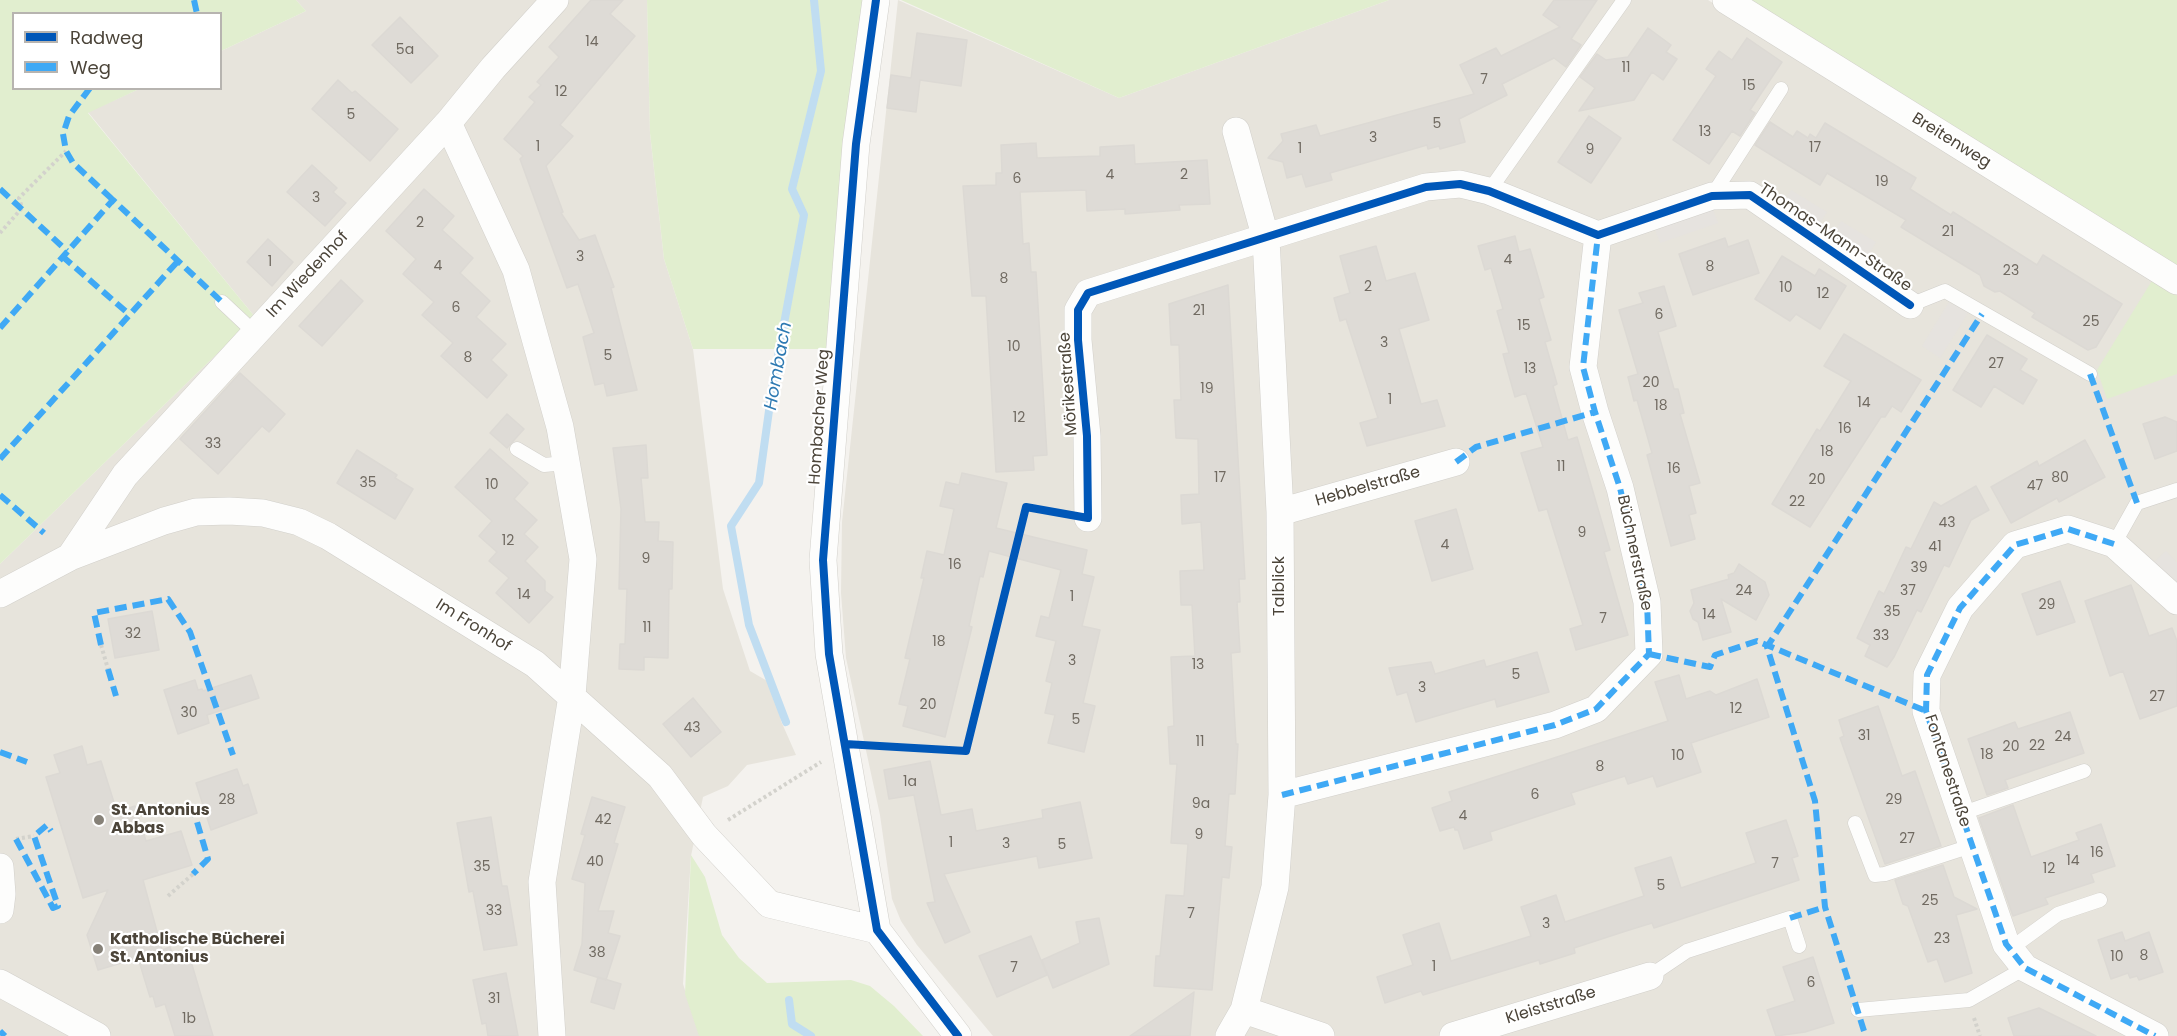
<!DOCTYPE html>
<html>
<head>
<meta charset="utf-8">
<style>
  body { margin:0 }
  #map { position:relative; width:2177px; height:1036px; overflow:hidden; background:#f4f2ee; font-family:Poppins,sans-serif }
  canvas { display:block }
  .legend { position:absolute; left:12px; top:12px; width:210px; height:78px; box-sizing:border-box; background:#fff; border:2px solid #b7b4b0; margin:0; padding:8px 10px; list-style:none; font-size:18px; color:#4b4439 }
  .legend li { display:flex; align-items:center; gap:12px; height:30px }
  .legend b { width:30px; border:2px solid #b7b4b0 }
</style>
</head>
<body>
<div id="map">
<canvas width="2177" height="1036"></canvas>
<ul class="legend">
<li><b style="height:8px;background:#0057b8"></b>Radweg</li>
<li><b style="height:8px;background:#3fa9f5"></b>Weg</li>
</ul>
</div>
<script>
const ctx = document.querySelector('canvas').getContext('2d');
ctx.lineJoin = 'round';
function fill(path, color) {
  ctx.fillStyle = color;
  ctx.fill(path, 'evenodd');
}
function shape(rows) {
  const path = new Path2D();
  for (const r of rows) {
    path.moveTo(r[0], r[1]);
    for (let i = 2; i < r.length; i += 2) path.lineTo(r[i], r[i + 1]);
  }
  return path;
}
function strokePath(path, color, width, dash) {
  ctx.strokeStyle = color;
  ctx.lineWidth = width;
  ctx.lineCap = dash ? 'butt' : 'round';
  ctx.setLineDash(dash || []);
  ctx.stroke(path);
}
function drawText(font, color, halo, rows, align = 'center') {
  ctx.font = font + ' Poppins,sans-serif';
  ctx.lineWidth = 4.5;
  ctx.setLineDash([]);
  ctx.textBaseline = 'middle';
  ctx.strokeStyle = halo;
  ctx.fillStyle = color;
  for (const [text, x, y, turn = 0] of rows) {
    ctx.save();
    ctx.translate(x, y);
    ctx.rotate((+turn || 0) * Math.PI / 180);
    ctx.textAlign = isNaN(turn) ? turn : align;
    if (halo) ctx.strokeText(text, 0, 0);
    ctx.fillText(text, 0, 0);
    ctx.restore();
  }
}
fill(shape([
  [296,0,647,0,650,133,664,259,693,349,723,589,750,671,776,686,781,721,796,755,747,765,728,786,703,797,691,856,683,984,700,1036,0,1036,0,564,255,317,88,112,139,89,220,88,221,51,306,11],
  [898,0,1119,98,1389,0,1708,0,2177,290,2177,1036,993,1036,917,945,901,921,892,899,880,815,846,658,841,593,842,522]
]), '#e7e4dc');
fill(shape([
  [0,0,296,0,306,11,221,51,220,14,14,14,14,88,139,89,88,113,255,317,0,564],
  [647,0,865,0,828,349,693,349,664,259,650,133],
  [901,0,1389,0,1119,98],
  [1734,0,2177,0,2177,273],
  [2153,279,2177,295,2177,374,2107,399,2097,370],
  [691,855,705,877,722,935,739,958,767,983,851,980,870,986,894,1006,923,1036,699,1036,685,994]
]), '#e1eecf');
fill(shape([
  [1791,190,1827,212,1816,229,1781,207],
  [1711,204,1718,223,1660,243,1653,224],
  [1841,221,1876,242,1866,259,1831,238],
  [1949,302,1968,313,1940,358,1922,346],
  [2166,551,2177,563,2177,583,2173,587,2151,565]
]), '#e6e3df');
strokePath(shape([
  [786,722,749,625,731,526,759,483,772,389,804,215,792,189,821,71,814,0],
  [789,1000,792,1024,811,1036]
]), '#c0ddf1', 8);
const building = shape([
  [591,0,623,0,610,14,635,36,560,125,573,136,546,166,563,212,561,213,579,240,595,235,614,287,611,288,637,390,607,396,604,383,595,385,583,337,594,333,578,284,567,288,520,159,523,156,504,139,535,102,529,97,541,85,537,82,559,57,549,47,591,0],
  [1554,0,1597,0,1571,39,1581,45,1566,67,1554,58,1502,84,1507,95,1459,119,1465,142,1440,149,1439,146,1428,149,1427,145,1330,173,1332,180,1306,187,1302,174,1287,178,1283,162,1268,158,1283,141,1281,134,1316,125,1320,136,1474,94,1460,65,1496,48,1501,56,1560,27,1543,15,1554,0],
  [400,17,438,56,411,83,372,45,400,17],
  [1648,28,1671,45,1666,52,1677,59,1663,80,1652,72,1634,100,1579,111,1595,88,1580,77,1597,54,1606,60,1628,57,1648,28],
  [917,33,967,40,961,86,920,80,916,112,887,108,891,75,911,78,917,33],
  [1747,38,1782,62,1750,110,1755,113,1740,136,1732,131,1709,164,1673,140,1716,76,1706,69,1719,51,1732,60,1747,38],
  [338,80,352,93,355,91,398,129,370,161,312,109,338,80],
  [1589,116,1621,138,1591,183,1558,162,1589,116],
  [1770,122,1793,137,1797,131,1808,138,1810,134,1816,138,1825,123,1916,178,1910,189,1951,215,1953,212,2037,265,2043,255,2122,304,2096,347,2088,350,2032,317,2035,313,2000,291,1995,292,1984,286,1980,275,1901,227,1906,220,1827,173,1820,185,1755,145,1770,122],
  [1036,143,1037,158,1100,156,1100,147,1134,145,1135,164,1207,160,1210,204,1179,205,1180,210,1125,214,1125,209,1087,211,1086,190,1020,192,1023,244,1029,243,1031,272,1036,272,1047,455,1033,456,1034,470,996,472,986,296,972,296,963,186,996,185,996,173,1002,173,1001,145,1036,143],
  [312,165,337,188,333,192,346,203,325,226,287,192,312,165],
  [424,189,454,216,442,230,473,258,460,273,490,301,476,317,506,344,491,360,507,375,487,398,441,356,453,343,422,315,434,302,403,274,416,259,386,231,424,189],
  [1515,236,1519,252,1530,249,1544,297,1539,299,1551,340,1545,342,1557,384,1553,386,1568,440,1577,437,1610,550,1604,552,1628,635,1576,650,1570,629,1583,625,1547,509,1539,511,1521,453,1543,447,1526,393,1515,397,1503,354,1509,353,1497,311,1503,309,1491,268,1485,270,1478,246,1515,236],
  [1725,238,1728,247,1748,240,1759,273,1693,295,1679,254,1725,238],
  [268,239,293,262,272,286,247,262,268,239],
  [1376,246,1386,281,1415,273,1429,320,1399,329,1421,404,1437,400,1445,426,1367,446,1360,423,1378,418,1346,319,1340,321,1334,298,1350,293,1340,256,1376,246],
  [1782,256,1815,276,1819,269,1846,286,1820,329,1796,314,1790,321,1755,299,1782,256],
  [341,280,363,301,322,346,299,326,341,280],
  [1228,285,1245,579,1239,579,1240,602,1237,602,1240,652,1231,653,1236,744,1238,744,1235,794,1229,794,1225,846,1232,847,1229,878,1222,877,1212,990,1154,986,1156,956,1160,956,1166,895,1184,896,1188,844,1171,843,1177,764,1170,764,1168,727,1174,726,1171,657,1195,656,1192,605,1181,605,1180,571,1204,570,1201,522,1182,524,1181,495,1199,494,1198,439,1176,438,1174,400,1181,400,1179,345,1171,345,1169,304,1228,285],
  [1664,286,1676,326,1658,332,1674,389,1678,389,1684,413,1680,414,1700,483,1689,486,1696,513,1689,515,1695,539,1671,546,1647,455,1652,453,1637,400,1634,401,1628,377,1638,374,1619,310,1643,303,1639,293,1664,286],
  [1844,334,1921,380,1901,412,1892,406,1885,417,1881,417,1810,527,1772,504,1817,429,1820,431,1851,381,1824,366,1844,334],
  [1987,335,2027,359,2020,370,2037,380,2023,404,1994,386,1981,407,1953,390,1987,335],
  [240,373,285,414,269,432,262,426,218,474,180,439,240,373],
  [507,414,524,429,507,448,490,433,507,414],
  [2165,417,2177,422,2177,451,2155,459,2143,424,2165,417],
  [2085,440,2105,477,2059,502,2057,498,2011,523,1991,487,2037,461,2039,466,2085,440],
  [646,445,648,478,641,478,645,522,659,522,658,541,673,542,672,589,669,589,668,658,644,657,644,670,619,669,620,644,625,644,627,589,619,589,621,509,613,448,646,445],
  [490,449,528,483,514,499,537,520,524,534,538,547,525,561,545,581,545,591,553,597,529,623,496,593,509,578,489,561,497,552,479,536,492,521,455,487,490,449],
  [357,450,397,475,395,478,413,489,395,519,337,483,357,450],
  [962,473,1007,483,996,528,1087,550,1082,574,1094,577,1082,626,1100,630,1083,703,1095,706,1084,752,1048,743,1055,715,1045,713,1052,683,1046,681,1056,641,1036,636,1041,616,1049,618,1061,570,989,551,983,577,980,576,969,626,972,627,945,737,903,726,908,706,899,704,910,659,905,658,924,578,921,578,927,551,944,555,954,509,940,506,946,482,959,485,962,473],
  [1976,486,1989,510,1971,520,1949,567,1944,565,1921,612,1917,610,1894,657,1887,667,1865,656,1870,645,1857,638,1879,591,1884,594,1906,547,1911,549,1934,502,1941,506,1976,486],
  [1456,509,1473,569,1432,581,1415,521,1456,509],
  [1739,564,1765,582,1769,595,1756,620,1721,599,1731,632,1703,640,1698,622,1693,619,1690,611,1694,603,1691,590,1729,579,1728,575,1734,573,1739,564],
  [2060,581,2075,622,2037,635,2022,594,2060,581],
  [2131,585,2149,636,2172,628,2177,641,2177,706,2140,719,2123,671,2110,676,2085,601,2131,585],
  [152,611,159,650,115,658,108,619,152,611],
  [1537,652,1549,692,1497,707,1495,699,1416,722,1407,692,1397,695,1389,668,1431,662,1435,674,1484,660,1486,667,1537,652],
  [251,675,259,698,207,715,209,723,178,734,164,690,195,680,198,690,202,689,203,691,251,675],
  [1679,675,1686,699,1710,691,1716,695,1757,679,1769,717,1691,743,1701,772,1657,787,1653,776,1628,784,1625,776,1571,793,1575,804,1490,832,1492,840,1464,849,1458,830,1455,830,1454,827,1440,831,1432,808,1452,801,1449,792,1668,721,1655,682,1679,675],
  [693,698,721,732,691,757,663,724,693,698],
  [1878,706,1902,776,1915,771,1941,846,1885,864,1840,738,1844,736,1839,720,1878,706],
  [2070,712,2084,753,2005,780,2008,788,1987,795,1968,739,2015,722,2018,729,2070,712],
  [82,746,87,765,101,761,117,812,135,806,146,841,181,831,192,865,143,880,162,950,170,947,176,964,190,958,213,1036,175,1036,165,1004,156,1007,153,996,150,997,138,958,98,970,87,935,108,890,83,898,46,777,60,773,54,755,82,746],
  [930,761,941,815,972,809,976,831,1043,818,1042,810,1080,802,1092,858,1039,868,1037,856,944,874,970,932,945,943,927,903,935,902,914,795,889,799,884,770,930,761],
  [237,769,243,786,248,784,257,813,211,830,196,783,237,769],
  [592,797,625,807,614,843,618,844,598,911,614,911,608,933,620,936,606,980,574,970,582,944,585,883,572,879,585,835,581,834,592,797],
  [2013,805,2031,857,2079,840,2076,833,2101,824,2115,866,2091,874,2094,882,2045,898,2048,904,2013,916,1979,818,2013,805],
  [491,817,502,886,507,886,517,945,484,950,473,891,469,892,457,823,491,817],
  [1786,820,1798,856,1792,858,1799,880,1654,928,1652,923,1626,931,1574,948,1575,953,1540,964,1539,960,1423,995,1421,991,1385,1003,1377,977,1413,965,1403,935,1439,923,1451,961,1531,936,1521,907,1556,895,1565,922,1644,896,1635,868,1671,857,1681,888,1756,863,1746,833,1786,820],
  [1943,865,1954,897,1977,909,1956,915,1972,973,1945,982,1937,959,1928,962,1908,906,1903,904,1895,880,1943,865],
  [1099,918,1109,964,1053,988,1042,960,1080,943,1076,922,1099,918],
  [2122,932,2125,941,2149,932,2163,972,2139,980,2137,976,2130,978,2128,973,2111,979,2098,940,2122,932],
  [1031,936,1047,975,997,997,979,956,1031,936],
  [1813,957,1834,1023,1805,1032,1776,1036,1767,1010,1795,1001,1783,967,1813,957],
  [506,973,518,1036,488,1036,486,1023,482,1024,473,980,506,973],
  [598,977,621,984,614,1009,591,1002,598,977],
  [1194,992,1190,1036,1130,1036,1194,992],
  [2039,1008,2096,1036,2014,1036,2008,1018,2039,1008]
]);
fill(building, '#dedbd6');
strokePath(building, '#dcd9d4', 1.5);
const service = shape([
  [1489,191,1624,0],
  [1712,196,1781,89],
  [222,302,255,333],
  [1910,305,1945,291,2090,374],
  [517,449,544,465,566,463],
  [2114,544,2137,503,2177,490],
  [1960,814,2084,771],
  [1855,823,1875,875,1885,874,1971,846],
  [2010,949,2058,914,2100,900],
  [1650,976,1687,951,1790,918,1799,946],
  [1858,1010,1969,1000,2025,968]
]);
const minor = shape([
  [876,0,856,144,823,560,829,654,877,930,958,1036],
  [1726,0,2177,281],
  [448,123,516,270,560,427,583,559,572,696,542,882,552,1036],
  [1280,512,1456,462],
  [1088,518,1087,436,1078,340,1078,310,1088,293,1426,187,1460,184,1489,191,1598,235,1712,196,1750,195,1910,305],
  [70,557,125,475,448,123,493,68,555,0],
  [0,594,70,557,164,521,196,512,229,511,263,513,299,522,328,536,535,664,660,776,704,835,769,904,877,930],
  [1282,795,1555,725,1596,709,1649,654,1647,602,1620,488,1595,412,1583,367,1598,235],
  [0,867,2,894,0,910],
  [0,983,97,1036],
  [1244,1010,1321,1036],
  [1229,1036,1244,1010,1275,887,1282,795,1280,512,1266,239,1236,131],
  [1453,1036,1650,976],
  [2155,1036,2025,968,2006,944,1926,711,1927,675,1960,608,2015,545,2068,529,2114,544,2177,601]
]);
strokePath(service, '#d2d0cb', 15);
strokePath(minor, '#d2d0cb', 28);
strokePath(shape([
  [0,233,22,208,19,198,66,151],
  [101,645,108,669],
  [728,820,821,762],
  [16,839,34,836],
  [168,896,193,874],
  [1974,1018,1980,1036]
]), '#d3d2cc', 4, [3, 3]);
strokePath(service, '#fdfdfc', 14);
strokePath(minor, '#fdfdfc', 27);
strokePath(shape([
  [194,0,197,14],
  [90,88,69,116,63,134,66,151,73,163,113,200],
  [0,189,67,251],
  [62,256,130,315],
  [0,328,113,200,222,302],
  [2090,374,2137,503],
  [0,459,178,261],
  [1456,462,1476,447,1595,412],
  [0,495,44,533],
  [2114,544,2068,529,2015,545,1960,608,1927,675,1926,711,2006,944,2025,968,2155,1036],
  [101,645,94,613,168,599,190,632,233,755],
  [1649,654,1710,667,1715,655,1757,641,1926,711],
  [108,669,116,696],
  [0,752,27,762],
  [1282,795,1555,725,1596,709,1649,654,1647,602,1620,488,1595,412,1583,367,1598,235],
  [192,805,208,859,193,874],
  [16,839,53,908,58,906,34,836,47,825,51,831],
  [1790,918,1825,907],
  [0,1031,5,1036],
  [1864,1031,1825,907,1815,801,1767,647,1982,314]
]), '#3fa9f5', 6, [12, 6]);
strokePath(shape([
  [876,0,856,144,823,560,829,654,877,930,958,1036],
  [845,744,966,751,1026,507,1088,518,1087,436,1078,340,1078,310,1088,293,1426,187,1460,184,1489,191,1598,235,1712,196,1750,195,1910,305]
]), '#0057b8', 8);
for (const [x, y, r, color] of [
  [99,820,6,"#868178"],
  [98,949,6,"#868178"]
]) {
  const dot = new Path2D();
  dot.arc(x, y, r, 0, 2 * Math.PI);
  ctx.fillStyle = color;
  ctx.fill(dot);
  strokePath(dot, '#fff', 2);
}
drawText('14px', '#706a61', null, [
  ["14",592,42],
  ["5a",405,50],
  ["11",1626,68],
  ["7",1484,80],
  ["15",1749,86],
  ["12",561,92],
  ["5",351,115],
  ["5",1437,124],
  ["13",1705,132],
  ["3",1373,138],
  ["1",538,147],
  ["17",1815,148],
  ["1",1300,149],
  ["9",1590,150],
  ["4",1110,175],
  ["2",1184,175],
  ["6",1017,179],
  ["19",1882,182],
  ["3",316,198],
  ["2",420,223],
  ["21",1948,232],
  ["3",580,257],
  ["4",1508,260],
  ["1",270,262],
  ["4",438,266],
  ["8",1710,267],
  ["23",2011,271],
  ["8",1004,279],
  ["2",1368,287],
  ["10",1786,288],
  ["12",1823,294],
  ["6",456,308],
  ["21",1199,311],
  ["6",1659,315],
  ["25",2091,322],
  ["15",1524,326],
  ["3",1384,343],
  ["10",1014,347],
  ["5",608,356],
  ["8",468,358],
  ["27",1996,364],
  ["13",1530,369],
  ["20",1651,383],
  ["19",1207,389],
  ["1",1390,400],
  ["14",1864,403],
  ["18",1661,406],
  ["12",1019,418],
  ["16",1845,429],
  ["33",213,444],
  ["18",1827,452],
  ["11",1561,467],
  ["16",1674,469],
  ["17",1220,478],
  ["80",2060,478],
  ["20",1817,480],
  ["35",368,483],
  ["10",492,485],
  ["47",2035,486],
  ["22",1797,502],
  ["43",1947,523],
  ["9",1582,533],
  ["12",508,541],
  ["4",1445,545],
  ["41",1935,547],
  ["9",646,559],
  ["16",955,565],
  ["39",1919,568],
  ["24",1744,591],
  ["37",1908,591],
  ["14",524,595],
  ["1",1072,597],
  ["29",2047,605],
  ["35",1892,612],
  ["14",1709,615],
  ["7",1603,619],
  ["11",647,628],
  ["32",133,634],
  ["33",1881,636],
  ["18",939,642],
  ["3",1072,661],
  ["13",1198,665],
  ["5",1516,675],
  ["3",1422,688],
  ["27",2157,697],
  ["20",928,705],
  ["12",1736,709],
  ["30",189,713],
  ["5",1076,720],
  ["43",692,728],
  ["31",1864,736],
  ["24",2063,737],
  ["11",1200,742],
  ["22",2037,746],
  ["20",2011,747],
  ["18",1987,755],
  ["10",1678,756],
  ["8",1600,767],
  ["1a",910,782],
  ["6",1535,795],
  ["28",227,800],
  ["29",1894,800],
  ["9a",1201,804],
  ["4",1463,816],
  ["42",603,820],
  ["9",1199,835],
  ["27",1907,839],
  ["1",951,843],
  ["3",1006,844],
  ["5",1062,845],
  ["16",2097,853],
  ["14",2073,861],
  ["40",595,862],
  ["7",1775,864],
  ["35",482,867],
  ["12",2049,869],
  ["5",1661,886],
  ["25",1930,901],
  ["33",494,911],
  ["7",1191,914],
  ["3",1546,924],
  ["23",1942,939],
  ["38",597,953],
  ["8",2144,956],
  ["10",2117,957],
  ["1",1434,967],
  ["7",1014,968],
  ["6",1811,983],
  ["31",494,999],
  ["1b",189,1019]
]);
drawText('16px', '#4b4439', '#fff', [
  ["Breitenweg",1951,141,32],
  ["Thomas-Mann-Straße",1835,238,34],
  ["Im Wiedenhof",308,275,-47],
  ["Mörikestraße",1069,384,-94],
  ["Hombacher Weg",820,417,-86],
  ["Hebbelstraße",1368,487,-16],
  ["Büchnerstraße",1634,553,78],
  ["Talblick",1280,586,-90],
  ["Im Fronhof",473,626,32],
  ["Fontanestraße",1947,771,72],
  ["Kleiststraße",1551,1006,-17]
]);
drawText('bold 16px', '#4b4439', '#fff', [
  ["St. Antonius",111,811],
  ["Abbas",111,829],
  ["Katholische Bücherei",110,940],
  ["St. Antonius",110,958]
], 'left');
drawText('italic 18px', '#2e7ab2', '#fff', [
  ["Hombach",779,366,-80]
]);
</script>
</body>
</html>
